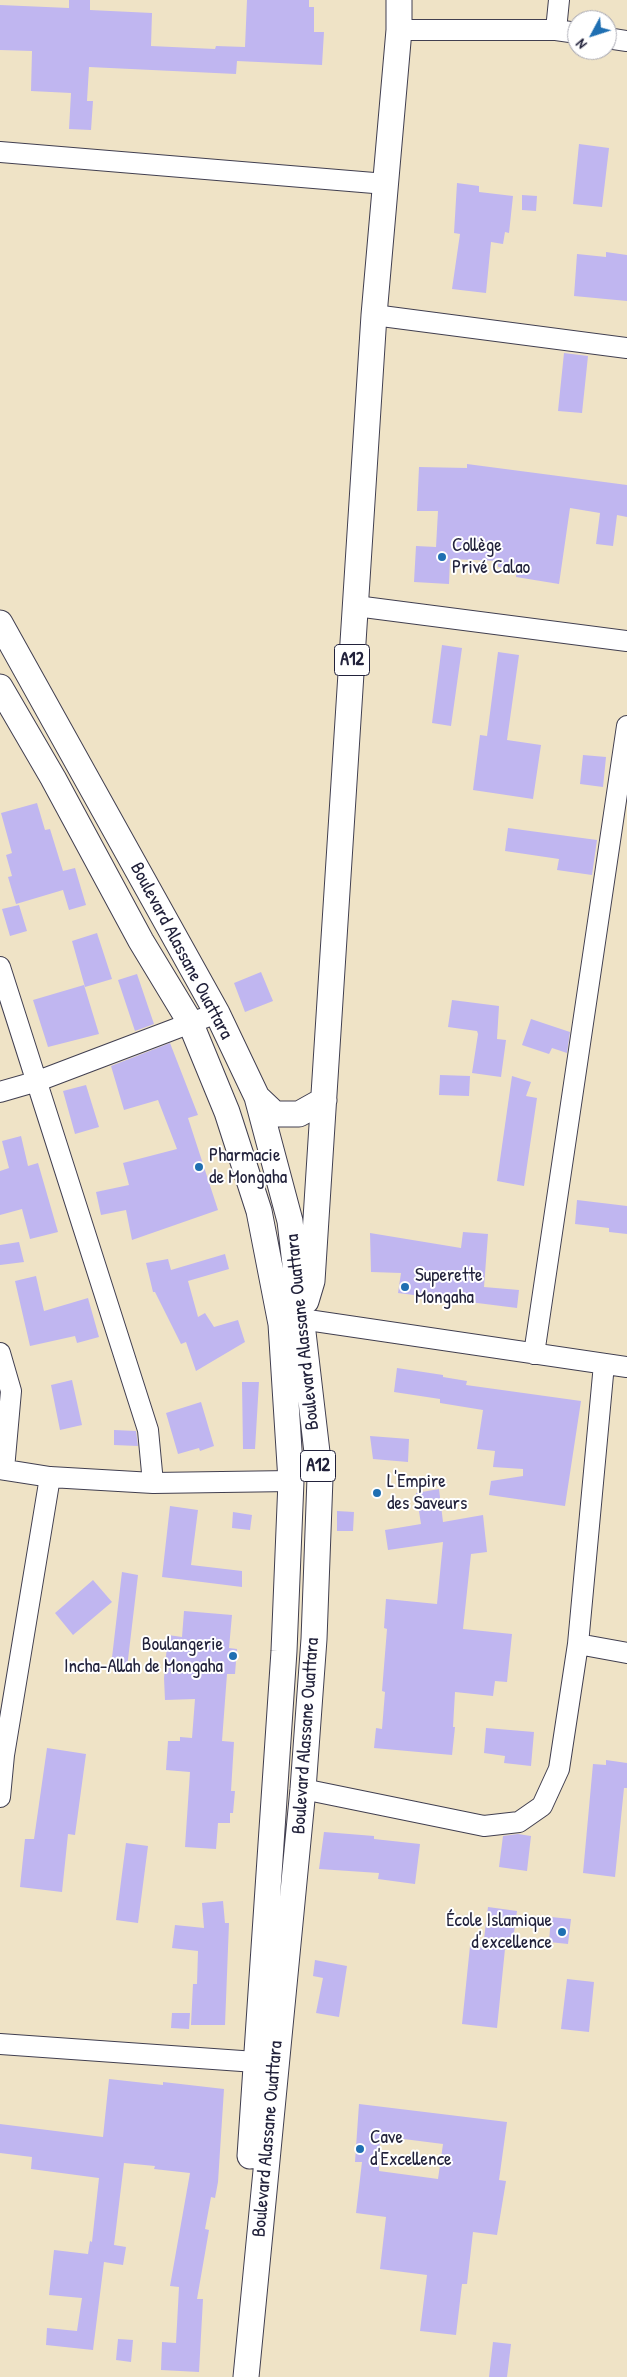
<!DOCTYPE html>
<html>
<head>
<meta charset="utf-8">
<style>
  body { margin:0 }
  #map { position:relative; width:627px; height:2377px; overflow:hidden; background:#efe3c6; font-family:"Patrick Hand",sans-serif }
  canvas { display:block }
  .north { position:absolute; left:567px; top:10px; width:50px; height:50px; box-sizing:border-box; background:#fff; border:1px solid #a7a7b1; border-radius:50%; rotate:230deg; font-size:14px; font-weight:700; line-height:20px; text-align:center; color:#22223b }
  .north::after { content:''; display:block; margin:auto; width:18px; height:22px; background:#1f6fb2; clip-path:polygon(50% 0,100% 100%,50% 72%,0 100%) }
</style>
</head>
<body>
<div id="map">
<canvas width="627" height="2377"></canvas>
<div class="north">N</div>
</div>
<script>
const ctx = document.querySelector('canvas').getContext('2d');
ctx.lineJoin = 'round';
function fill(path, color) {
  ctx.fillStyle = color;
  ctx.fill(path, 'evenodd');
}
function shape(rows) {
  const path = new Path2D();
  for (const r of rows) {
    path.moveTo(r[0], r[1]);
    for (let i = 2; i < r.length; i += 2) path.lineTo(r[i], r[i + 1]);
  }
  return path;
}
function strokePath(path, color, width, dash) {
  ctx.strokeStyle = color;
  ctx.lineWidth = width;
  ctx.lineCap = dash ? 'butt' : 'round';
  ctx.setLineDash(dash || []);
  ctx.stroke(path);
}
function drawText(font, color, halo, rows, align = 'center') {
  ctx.font = font + ' "Patrick Hand",sans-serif';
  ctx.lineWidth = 4;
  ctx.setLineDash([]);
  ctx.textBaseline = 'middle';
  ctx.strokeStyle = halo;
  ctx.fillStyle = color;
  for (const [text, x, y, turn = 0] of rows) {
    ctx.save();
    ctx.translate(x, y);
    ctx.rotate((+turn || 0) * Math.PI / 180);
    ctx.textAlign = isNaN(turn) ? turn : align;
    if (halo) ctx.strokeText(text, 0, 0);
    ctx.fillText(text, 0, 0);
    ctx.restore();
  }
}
fill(shape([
  [69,0,90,0,90,10,152,13,151,46,215,49,216,46,245,47,247,0,309,0,309,7,314,7,314,32,324,32,322,65,237,61,236,74,89,67,87,101,93,101,91,130,69,129,71,93,31,91,32,51,0,50,0,5,69,8],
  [579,144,609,148,602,207,573,204],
  [457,183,479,186,479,192,513,196,509,233,505,232,503,244,491,242,486,293,452,289,460,234,454,233],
  [522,195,537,196,536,211,522,210],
  [606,252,627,255,627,301,574,296,577,254,606,257],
  [564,353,588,356,582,413,558,411],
  [467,464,627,485,627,517,617,515,613,546,596,544,600,513,570,508,559,584,516,577,517,569,498,567,498,561,450,559,449,584,414,582,416,546,436,547,438,511,417,511,419,467,467,468],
  [442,645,462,648,451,726,432,723],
  [498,652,519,655,507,740,541,745,533,799,473,790,480,735,487,736],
  [583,755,606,757,603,787,580,784],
  [37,803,45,830,50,829,63,871,75,868,86,905,69,910,63,890,16,904,8,877,12,876,6,855,12,853,1,813],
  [508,828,597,840,592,875,557,870,559,859,505,851],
  [19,905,27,931,10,936,2,909],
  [97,933,112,979,85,987,72,941],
  [261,972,273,1001,245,1012,234,983],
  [137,974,154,1024,135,1031,118,980],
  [84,985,99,1034,48,1047,33,1000],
  [452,1000,499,1006,497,1039,506,1040,501,1077,472,1073,478,1034,477,1031,448,1027],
  [531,1019,570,1032,567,1053,552,1048,549,1054,522,1045],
  [170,1043,198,1115,188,1118,218,1210,132,1240,126,1210,101,1215,96,1192,129,1185,123,1163,177,1149,158,1100,124,1110,111,1066],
  [440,1075,470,1076,469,1096,439,1095],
  [512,1076,531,1082,526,1096,537,1098,524,1186,497,1181],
  [86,1085,99,1127,75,1134,63,1091],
  [21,1136,28,1166,38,1163,58,1232,30,1239,22,1209,0,1215,0,1171,9,1168,2,1141],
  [577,1200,627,1206,627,1234,609,1232,609,1228,575,1224],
  [463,1232,488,1234,484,1287,519,1290,517,1308,398,1293,401,1273,371,1272,370,1233,461,1248],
  [19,1242,24,1262,0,1265,0,1245],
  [225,1254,229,1269,188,1281,198,1317,205,1313,214,1327,238,1320,245,1342,196,1371,186,1342,181,1344,155,1292,153,1292,146,1263,168,1259,171,1270],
  [36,1276,44,1311,88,1298,99,1337,77,1343,75,1336,30,1346,15,1281],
  [397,1368,443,1375,443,1377,467,1381,466,1385,581,1401,565,1506,489,1495,491,1481,523,1476,523,1469,493,1467,495,1451,477,1449,483,1410,440,1403,440,1399,394,1392],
  [72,1380,82,1425,60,1430,51,1385],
  [242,1382,259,1382,255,1449,243,1449],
  [201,1402,214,1446,200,1451,199,1448,178,1454,166,1413],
  [114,1430,136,1431,138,1446,114,1445],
  [370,1436,409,1439,408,1462,373,1459],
  [439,1489,443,1522,483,1515,487,1552,471,1554,463,1629,512,1634,507,1682,495,1681,493,1696,455,1692,453,1727,455,1727,452,1755,374,1748,376,1728,382,1729,385,1692,382,1691,387,1629,384,1628,386,1599,437,1604,443,1542,388,1550,385,1530,421,1524,416,1493],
  [170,1506,198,1510,191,1565,242,1571,242,1587,162,1577],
  [337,1511,354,1512,353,1531,337,1531],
  [233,1512,252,1515,250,1530,232,1528],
  [122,1572,138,1575,127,1668,111,1666],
  [93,1580,112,1602,73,1635,55,1613],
  [184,1611,232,1615,229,1648,237,1649,235,1674,227,1674,222,1741,234,1742,231,1791,235,1791,233,1813,230,1813,230,1823,218,1823,216,1849,185,1847,190,1772,166,1770,168,1741,180,1741,180,1737,192,1738,195,1699,165,1700,164,1678,168,1635,182,1637],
  [486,1728,534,1732,531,1766,504,1763,505,1756,484,1753],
  [47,1748,86,1754,75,1835,68,1834,62,1892,20,1887,25,1839,34,1839],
  [606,1760,627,1763,627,1788,624,1788,615,1877,583,1873,593,1764,606,1765],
  [324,1832,374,1836,374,1839,420,1844,415,1884,378,1879,379,1873,319,1869],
  [518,1834,531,1836,527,1871,499,1867,503,1836],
  [126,1843,148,1846,138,1923,116,1920],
  [223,1901,225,1923,229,1923,225,2025,191,2025,193,1984,197,1984,198,1951,172,1948,175,1925,204,1928,202,1903],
  [488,1907,517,1911,513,1940,506,1939,497,2028,462,2024,470,1946,483,1947],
  [551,1917,571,1919,568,1944,549,1942],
  [315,1960,347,1966,339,2017,316,2013,323,1978,313,1976],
  [567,1979,594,1982,589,2032,561,2029],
  [172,2013,190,2013,189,2029,171,2028],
  [109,2079,163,2085,163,2082,224,2089,218,2182,215,2198,211,2197,205,2229,209,2230,197,2299,203,2299,199,2372,161,2370,162,2342,176,2343,179,2287,170,2286,190,2173,154,2169,155,2166,124,2163,114,2245,126,2247,123,2265,104,2262,93,2350,46,2345,47,2328,77,2331,82,2298,49,2295,54,2250,88,2254,90,2241,92,2242,99,2178,31,2169,32,2157,0,2153,0,2124,103,2137],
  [359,2104,507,2122,499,2180,506,2181,497,2235,473,2232,467,2284,462,2284,456,2335,420,2331,427,2275,380,2269,386,2217,356,2213,362,2162,355,2162],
  [380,2136,443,2144,438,2179,379,2171],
  [118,2339,133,2340,131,2362,116,2360],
  [493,2342,511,2344,507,2377,489,2377]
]), '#c0b6f0');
const minor = shape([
  [399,30,556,30,577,33],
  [556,30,559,0],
  [607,38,627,41],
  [0,152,386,184],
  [374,315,627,348],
  [356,606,627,641],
  [0,967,148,1430,153,1483],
  [0,1092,38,1081,217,1013],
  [301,1319,627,1367],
  [0,1353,11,1391,4,1469],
  [534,1354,627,726],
  [0,1469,50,1477,153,1483,291,1481],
  [578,1644,627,1653],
  [303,1789,484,1826,519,1822,542,1806,559,1769,578,1644,604,1364],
  [0,1797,4,1755,50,1477],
  [0,2044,270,2063]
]);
const major = shape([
  [0,623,217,1013,257,1097,290,1221,320,1478,314,1639,303,1789,246,2377],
  [0,687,53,778,141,941,190,1022,227,1112,259,1211,281,1324,291,1481,284,1651,250,2156],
  [257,1097,275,1114,299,1114,324,1100],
  [306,1301,312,1281,374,315,399,30,399,0]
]);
strokePath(minor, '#413f50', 22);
strokePath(major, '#413f50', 27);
strokePath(minor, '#fff', 20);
strokePath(major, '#fff', 25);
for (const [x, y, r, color] of [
  [442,557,5,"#1f6fb2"],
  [199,1167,5,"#1f6fb2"],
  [405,1287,5,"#1f6fb2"],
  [377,1493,5,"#1f6fb2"],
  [233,1656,5,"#1f6fb2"],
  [562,1932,5,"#1f6fb2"],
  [360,2149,5,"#1f6fb2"]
]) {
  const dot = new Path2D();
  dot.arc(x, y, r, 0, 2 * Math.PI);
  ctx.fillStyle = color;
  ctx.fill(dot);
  strokePath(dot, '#fff', 2);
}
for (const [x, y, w] of [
  [352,660,35],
  [318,1466,35]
]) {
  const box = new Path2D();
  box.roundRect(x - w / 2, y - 15.5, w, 31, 4);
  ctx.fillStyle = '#fff';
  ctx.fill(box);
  strokePath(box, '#22223b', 1);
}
drawText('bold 18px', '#22223b', null, [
  ["A12",352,660],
  ["A12",318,1466]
]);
drawText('19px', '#22223b', '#fff', [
  ["Collège",452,546],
  ["Privé Calao",452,568],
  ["Pharmacie",209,1156],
  ["de Mongaha",209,1178],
  ["Superette",415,1276],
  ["Mongaha",415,1298],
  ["L'Empire",387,1482],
  ["des Saveurs",387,1504],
  ["Boulangerie",223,1645,"right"],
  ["Incha-Allah de Mongaha",223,1667,"right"],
  ["École Islamique",552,1921,"right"],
  ["d'excellence",552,1943,"right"],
  ["Cave",370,2138],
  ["d'Excellence",370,2160]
], 'left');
drawText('19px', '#22223b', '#fff', [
  ["Boulevard Alassane Ouattara",181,951,62],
  ["Boulevard Alassane Ouattara",303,1332,-96],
  ["Boulevard Alassane Ouattara",306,1736,-86],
  ["Boulevard Alassane Ouattara",268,2139,-85]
]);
</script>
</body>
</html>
